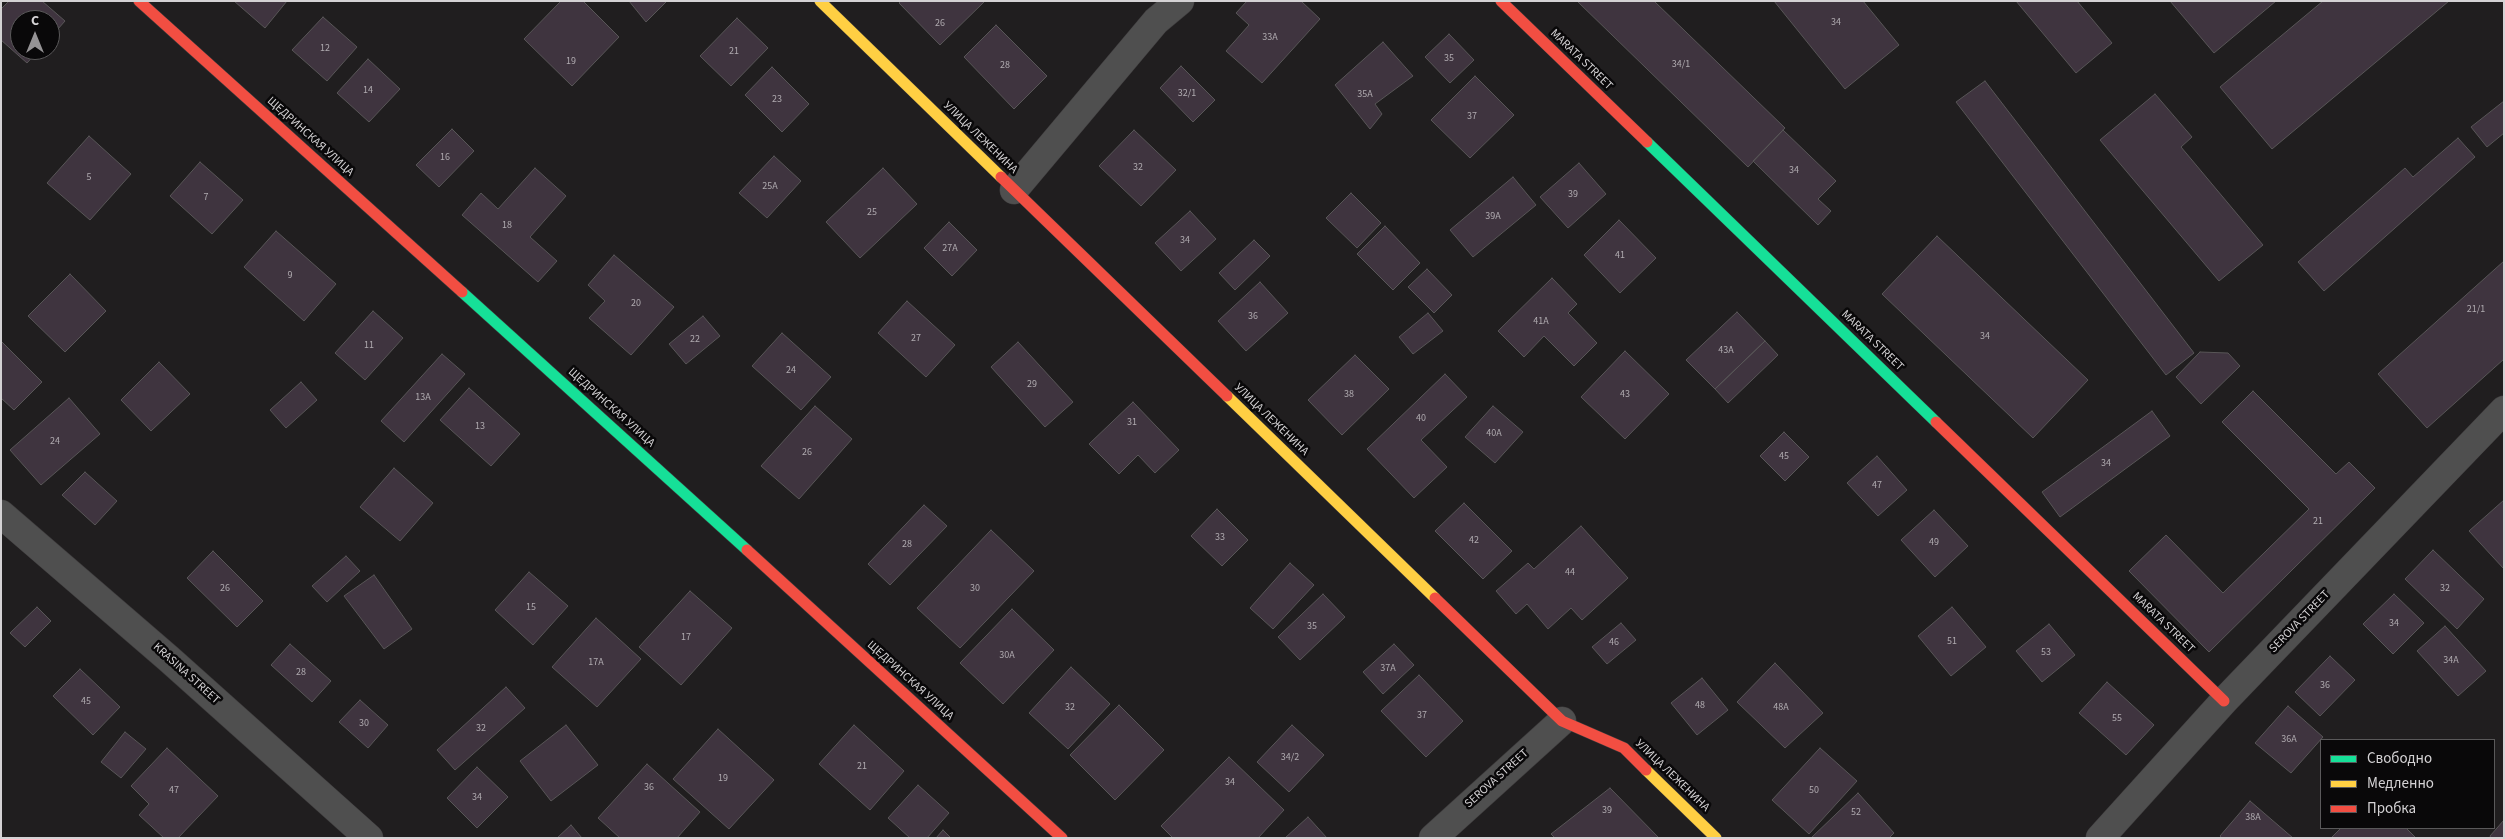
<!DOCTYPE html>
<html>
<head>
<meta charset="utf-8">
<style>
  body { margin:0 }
  #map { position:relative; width:2505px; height:839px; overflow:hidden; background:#201e1f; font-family:"Source Sans 3",sans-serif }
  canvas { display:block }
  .frame { position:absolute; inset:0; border:2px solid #d4d2d4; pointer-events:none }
  .legend { position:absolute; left:2320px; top:739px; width:175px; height:90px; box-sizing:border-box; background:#090809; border:1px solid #5a595a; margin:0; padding:6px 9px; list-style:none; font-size:15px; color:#d4d2d4 }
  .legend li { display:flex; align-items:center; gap:10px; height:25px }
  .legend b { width:25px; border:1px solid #5a595a }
  .north { position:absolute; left:10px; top:10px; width:50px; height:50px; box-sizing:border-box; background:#090809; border:1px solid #5a595a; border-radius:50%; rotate:0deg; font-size:14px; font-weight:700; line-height:20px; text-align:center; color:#d4d2d4 }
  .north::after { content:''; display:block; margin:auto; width:18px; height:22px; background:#959395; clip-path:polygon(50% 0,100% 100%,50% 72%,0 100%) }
</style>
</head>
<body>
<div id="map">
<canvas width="2505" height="839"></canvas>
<div class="frame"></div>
<ul class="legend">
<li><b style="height:6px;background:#16e098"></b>Свободно</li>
<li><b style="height:6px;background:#ffcf43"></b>Медленно</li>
<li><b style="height:6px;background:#f24e42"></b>Пробка</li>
</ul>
<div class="north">С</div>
</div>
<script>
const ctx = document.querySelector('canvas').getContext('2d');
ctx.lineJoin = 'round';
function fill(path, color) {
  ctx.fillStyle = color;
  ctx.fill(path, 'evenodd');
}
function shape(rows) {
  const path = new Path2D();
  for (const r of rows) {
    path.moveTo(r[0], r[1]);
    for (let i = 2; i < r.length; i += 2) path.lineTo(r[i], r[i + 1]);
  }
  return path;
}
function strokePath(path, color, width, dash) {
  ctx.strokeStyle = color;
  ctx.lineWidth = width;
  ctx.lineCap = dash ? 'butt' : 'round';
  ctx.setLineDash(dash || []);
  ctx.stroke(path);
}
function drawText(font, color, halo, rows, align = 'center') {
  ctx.font = font + ' "Source Sans 3",sans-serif';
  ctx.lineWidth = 5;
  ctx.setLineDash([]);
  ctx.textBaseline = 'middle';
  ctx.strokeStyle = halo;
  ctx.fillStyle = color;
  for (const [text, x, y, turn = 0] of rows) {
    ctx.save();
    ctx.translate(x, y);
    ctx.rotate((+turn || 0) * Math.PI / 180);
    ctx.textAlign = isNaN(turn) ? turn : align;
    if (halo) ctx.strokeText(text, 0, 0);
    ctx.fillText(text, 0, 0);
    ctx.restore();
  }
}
const building = shape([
  [9,1,42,1,65,21,50,38,50,20,20,20,20,50,39,50,27,63,1,40,1,9,9,1],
  [234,1,287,1,265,28,234,1],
  [561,1,583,1,619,37,572,86,524,39,561,1],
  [629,1,667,1,646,22,629,1],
  [901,1,985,1,940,45,899,3,901,1],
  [1247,1,1301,1,1320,19,1262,83,1226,51,1249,25,1236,13,1247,1],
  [1577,1,1654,1,1785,128,1748,167,1577,1],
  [1774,1,1863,1,1899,45,1845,89,1774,1],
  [2016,1,2077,1,2112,43,2076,73,2016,1],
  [2170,1,2276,1,2214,53,2170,1],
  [2323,1,2449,1,2272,149,2220,87,2323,1],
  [323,17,357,47,327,81,292,50,323,17],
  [737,18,768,48,731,86,700,56,737,18],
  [996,25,1047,76,1014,109,964,57,996,25],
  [1449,34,1474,60,1450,83,1425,57,1449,34],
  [1383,42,1413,76,1375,104,1382,114,1370,129,1335,85,1383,42],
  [368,59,400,89,369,122,337,93,368,59],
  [1181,66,1215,100,1193,122,1160,88,1181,66],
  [772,67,809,104,782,132,745,95,772,67],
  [1475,76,1514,115,1470,158,1431,120,1475,76],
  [1985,81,2194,353,2166,375,1956,102,1985,81],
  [2155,94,2192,137,2181,147,2263,245,2219,281,2100,140,2155,94],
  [2504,101,2504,133,2487,147,2471,127,2504,101],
  [452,129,474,151,439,187,416,165,452,129],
  [1134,130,1176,170,1141,206,1099,166,1134,130],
  [1783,130,1836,181,1818,199,1831,211,1818,225,1753,161,1783,130],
  [89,136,131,174,90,220,47,183,89,136],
  [2458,138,2475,157,2324,291,2298,262,2405,168,2413,177,2458,138],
  [774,156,801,181,767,218,739,193,774,156],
  [200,162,243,200,212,234,170,196,200,162],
  [1579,163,1606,194,1568,228,1540,197,1579,163],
  [535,168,566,196,530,237,557,261,538,282,462,215,481,193,498,209,535,168],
  [883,168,917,204,860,258,826,222,883,168],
  [1513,177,1536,205,1473,257,1450,230,1513,177],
  [1351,193,1381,223,1357,248,1326,218,1351,193],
  [1190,211,1216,239,1181,271,1155,243,1190,211],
  [1619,220,1656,258,1620,293,1584,255,1619,220],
  [949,222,977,250,952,276,924,248,949,222],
  [1385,226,1420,263,1393,290,1357,254,1385,226],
  [276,231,336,284,304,321,244,267,276,231],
  [1937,236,2088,380,2033,438,1882,294,1937,236],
  [1254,240,1270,256,1235,290,1219,273,1254,240],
  [614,255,674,307,631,355,589,318,605,301,588,285,614,255],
  [2504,261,2504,359,2427,428,2378,374,2504,261],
  [1427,269,1452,295,1434,313,1408,287,1427,269],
  [70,274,106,311,65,352,28,316,70,274],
  [1552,278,1577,304,1568,313,1597,343,1574,366,1544,336,1524,357,1498,331,1552,278],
  [1260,282,1288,313,1246,351,1218,321,1260,282],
  [907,301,955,345,926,377,878,333,907,301],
  [373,311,403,338,365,380,335,353,373,311],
  [1737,312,1765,341,1715,389,1686,360,1737,312],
  [1428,313,1443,331,1413,354,1399,337,1428,313],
  [703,316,720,336,686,364,669,344,703,316],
  [782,333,831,377,801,410,752,366,782,333],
  [1,341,42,382,14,410,1,398,1,341],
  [1765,341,1778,355,1728,403,1715,389,1765,341],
  [1018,342,1073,402,1045,427,991,367,1018,342],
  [1625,351,1669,394,1625,439,1581,397,1625,351],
  [2200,352,2228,353,2240,366,2201,404,2176,377,2200,352],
  [442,354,465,374,404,442,381,421,442,354],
  [1355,355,1389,389,1342,435,1308,400,1355,355],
  [159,362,190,394,151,431,121,400,159,362],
  [1445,374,1467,397,1421,440,1447,467,1414,498,1367,449,1445,374],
  [301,382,317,400,286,428,270,410,301,382],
  [469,388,520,434,491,466,440,420,469,388],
  [2253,391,2336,474,2349,462,2375,488,2209,652,2129,571,2166,535,2223,593,2309,509,2222,422,2253,391],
  [69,398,100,434,41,485,10,450,69,398],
  [1133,402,1179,450,1155,473,1138,455,1119,474,1089,444,1133,402],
  [815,406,852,439,799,499,761,466,815,406],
  [1493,406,1523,432,1495,463,1465,437,1493,406],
  [2152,411,2170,436,2060,517,2042,492,2152,411],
  [1784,432,1809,457,1785,481,1760,456,1784,432],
  [1877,456,1907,490,1878,516,1847,483,1877,456],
  [394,468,433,503,400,541,360,507,394,468],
  [85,472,117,501,95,525,62,495,85,472],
  [2504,500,2504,569,2469,531,2504,500],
  [1464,503,1512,551,1483,579,1435,531,1464,503],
  [924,505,947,526,890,585,868,564,924,505],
  [1217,509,1248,540,1222,566,1191,536,1217,509],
  [1934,510,1968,546,1935,577,1901,540,1934,510],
  [1581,526,1628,578,1582,620,1571,608,1548,629,1527,604,1516,614,1496,591,1528,563,1534,569,1581,526],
  [991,530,1034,571,960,648,917,608,991,530],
  [2433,550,2484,599,2457,629,2405,579,2433,550],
  [213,551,263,601,237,627,187,578,213,551],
  [346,556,360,571,327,602,312,586,346,556],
  [1290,563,1314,585,1273,629,1250,608,1290,563],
  [529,572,568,606,533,645,495,610,529,572],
  [374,575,412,629,384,649,344,596,374,575],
  [690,591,732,628,681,685,639,647,690,591],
  [1323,594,1345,617,1300,660,1278,637,1323,594],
  [2394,594,2424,623,2393,654,2363,624,2394,594],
  [37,607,51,621,25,647,10,633,37,607],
  [1952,607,1986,647,1951,676,1918,636,1952,607],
  [1012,609,1054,650,1003,704,960,663,1012,609],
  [596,618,641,659,597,707,552,667,596,618],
  [1621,623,1636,640,1607,664,1592,647,1621,623],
  [2049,624,2075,655,2042,682,2016,651,2049,624],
  [2445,626,2486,671,2458,696,2417,651,2445,626],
  [290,644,331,681,312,702,271,665,290,644],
  [1394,644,1414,665,1383,694,1363,672,1394,644],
  [2330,656,2355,680,2320,716,2295,692,2330,656],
  [1775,663,1823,713,1785,748,1737,702,1775,663],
  [1071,667,1110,704,1068,749,1029,713,1071,667],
  [80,669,120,707,93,735,53,696,80,669],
  [1419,675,1463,721,1426,757,1381,711,1419,675],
  [1702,678,1728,710,1697,735,1671,703,1702,678],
  [2107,682,2154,725,2126,755,2079,713,2107,682],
  [506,687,525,708,455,770,437,750,506,687],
  [360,700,388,725,368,748,339,722,360,700],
  [1119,705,1164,750,1115,800,1070,755,1119,705],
  [2288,706,2323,737,2291,773,2255,743,2288,706],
  [566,725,598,765,551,801,520,761,566,725],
  [854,725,904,771,870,810,819,764,854,725],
  [1292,725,1324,755,1289,792,1257,762,1292,725],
  [718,729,774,780,729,829,673,779,718,729],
  [125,732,146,749,121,778,101,762,125,732],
  [167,748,218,796,178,838,164,838,139,815,149,804,131,786,167,748],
  [1820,748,1857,781,1809,834,1772,800,1820,748],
  [1229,757,1284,810,1258,838,1173,838,1161,826,1229,757],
  [647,764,700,812,677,838,620,838,598,818,647,764],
  [477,767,508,797,477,828,447,798,477,767],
  [918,785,949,813,927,838,910,838,888,818,918,785],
  [1610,788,1659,838,1555,838,1551,834,1610,788],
  [1858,793,1894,833,1889,838,1811,838,1858,793],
  [2250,801,2293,838,2222,838,2220,836,2250,801],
  [1308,817,1327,838,1285,838,1308,817],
  [2504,820,2504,838,2491,838,2490,836,2504,820],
  [571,825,582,838,557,838,571,825],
  [2341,828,2406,828,2416,838,2331,838,2341,828],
  [943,830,951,838,936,838,943,830]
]);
fill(building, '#3f343f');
strokePath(building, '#585657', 1);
const street = shape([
  [1014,190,1156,21,1180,1],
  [1,514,169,659,369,838],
  [1433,838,1562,721],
  [2100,838,2224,701,2504,410]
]);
const fast = shape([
  [1647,142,1936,422],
  [462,292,747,550]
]);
const slow = shape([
  [820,1,1001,177],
  [1227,396,1435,598],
  [1646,770,1716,838]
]);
const jam = shape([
  [139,1,462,292],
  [1501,1,1647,142],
  [1001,177,1227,396],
  [1936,422,2224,701],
  [747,550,1062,838],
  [1435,598,1562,721,1624,748,1646,770]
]);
strokePath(street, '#3d3b3c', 29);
strokePath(fast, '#3d3b3c', 12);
strokePath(slow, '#3d3b3c', 12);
strokePath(jam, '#3d3b3c', 12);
strokePath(street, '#4f4f4f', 28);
strokePath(fast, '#16e098', 11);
strokePath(slow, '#ffcf43', 11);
strokePath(jam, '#f24e42', 11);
drawText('10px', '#afaaaf', null, [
  ["34",1836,23],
  ["26",940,24],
  ["33А",1270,38],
  ["12",325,49],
  ["21",734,52],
  ["35",1449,59],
  ["19",571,62],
  ["34/1",1681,65],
  ["28",1005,66],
  ["14",368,91],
  ["32/1",1187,94],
  ["35А",1365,95],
  ["23",777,100],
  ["37",1472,117],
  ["16",445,158],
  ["32",1138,168],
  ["34",1794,171],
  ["5",89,178],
  ["25А",770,187],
  ["39",1573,195],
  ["7",206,198],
  ["25",872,213],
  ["39А",1493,217],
  ["18",507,226],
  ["34",1185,241],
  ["27А",950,249],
  ["41",1620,256],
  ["9",290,276],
  ["20",636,304],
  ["21/1",2476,310],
  ["36",1253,317],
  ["41А",1541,322],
  ["34",1985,337],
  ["27",916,339],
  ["22",695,340],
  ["11",369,346],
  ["43А",1726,351],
  ["24",791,371],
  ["29",1032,385],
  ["38",1349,395],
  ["43",1625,395],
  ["13А",423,398],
  ["40",1421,419],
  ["31",1132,423],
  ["13",480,427],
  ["40А",1494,434],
  ["24",55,442],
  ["26",807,453],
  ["45",1784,457],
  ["34",2106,464],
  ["47",1877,486],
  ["21",2318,522],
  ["33",1220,538],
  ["42",1474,541],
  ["49",1934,543],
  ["28",907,545],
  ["44",1570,573],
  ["26",225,589],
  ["30",975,589],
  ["32",2445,589],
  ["15",531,608],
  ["34",2394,624],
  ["35",1312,627],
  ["17",686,638],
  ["51",1952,642],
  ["46",1614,643],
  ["53",2046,653],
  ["30А",1007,656],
  ["34А",2451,661],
  ["17А",596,663],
  ["37А",1388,669],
  ["28",301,673],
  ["36",2325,686],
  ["45",86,702],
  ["48",1700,706],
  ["32",1070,708],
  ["48А",1781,708],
  ["37",1422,716],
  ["55",2117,719],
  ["30",364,724],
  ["32",481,729],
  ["36А",2289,740],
  ["34/2",1290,758],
  ["21",862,767],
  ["19",723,779],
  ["34",1230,783],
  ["36",649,788],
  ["47",174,791],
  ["50",1814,791],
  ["34",477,798],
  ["39",1607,811],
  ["52",1856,813],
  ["38А",2253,818]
]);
drawText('12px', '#d4d2d4', '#090809', [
  ["MARATA STREET",1581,60,44],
  ["ЩЕДРИНСКАЯ УЛИЦА",310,137,42],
  ["УЛИЦА ЛЕЖЕНИНА",980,138,44],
  ["MARATA STREET",1872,341,44],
  ["ЩЕДРИНСКАЯ УЛИЦА",611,408,42],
  ["УЛИЦА ЛЕЖЕНИНА",1271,420,44],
  ["SEROVA STREET",2300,622,-46],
  ["MARATA STREET",2163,623,44],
  ["KRASINA STREET",186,674,42],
  ["ЩЕДРИНСКАЯ УЛИЦА",910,681,42],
  ["УЛИЦА ЛЕЖЕНИНА",1672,776,44],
  ["SEROVA STREET",1497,779,-42]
]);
</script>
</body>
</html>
